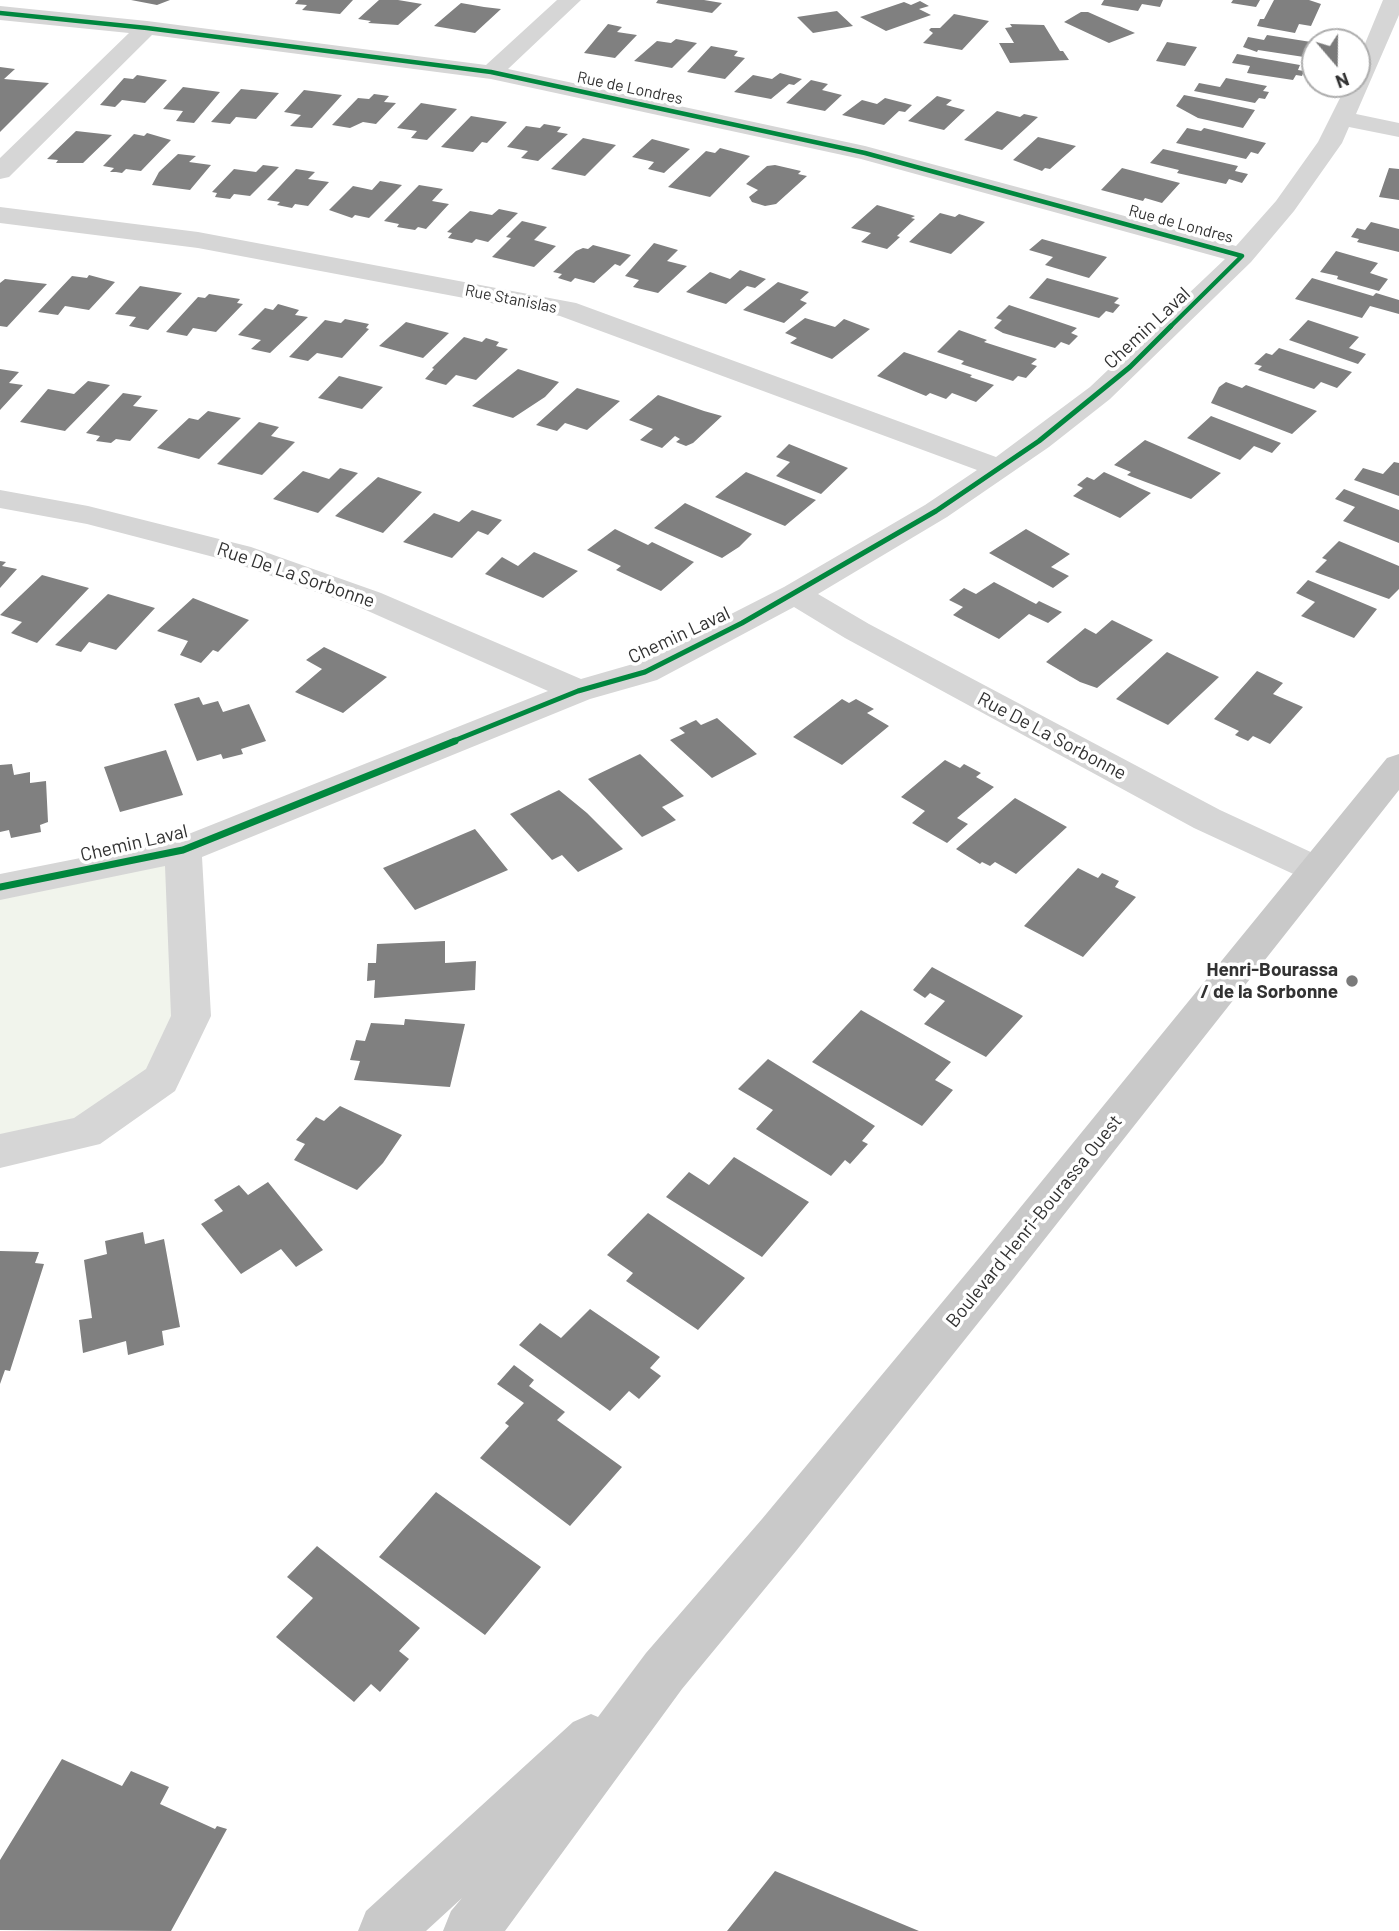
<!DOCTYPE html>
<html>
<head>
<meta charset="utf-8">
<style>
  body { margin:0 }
  #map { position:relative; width:1399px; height:1931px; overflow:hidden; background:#fff; font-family:Barlow,sans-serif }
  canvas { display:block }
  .north { position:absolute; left:1301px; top:28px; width:70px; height:70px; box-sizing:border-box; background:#fff; border:2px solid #adadad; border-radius:50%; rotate:160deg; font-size:19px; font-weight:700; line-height:28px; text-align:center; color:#323232 }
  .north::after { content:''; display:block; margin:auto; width:24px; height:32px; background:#7a7a7a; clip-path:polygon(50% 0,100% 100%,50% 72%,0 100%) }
</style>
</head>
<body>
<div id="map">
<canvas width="1399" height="1931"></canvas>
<div class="north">N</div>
</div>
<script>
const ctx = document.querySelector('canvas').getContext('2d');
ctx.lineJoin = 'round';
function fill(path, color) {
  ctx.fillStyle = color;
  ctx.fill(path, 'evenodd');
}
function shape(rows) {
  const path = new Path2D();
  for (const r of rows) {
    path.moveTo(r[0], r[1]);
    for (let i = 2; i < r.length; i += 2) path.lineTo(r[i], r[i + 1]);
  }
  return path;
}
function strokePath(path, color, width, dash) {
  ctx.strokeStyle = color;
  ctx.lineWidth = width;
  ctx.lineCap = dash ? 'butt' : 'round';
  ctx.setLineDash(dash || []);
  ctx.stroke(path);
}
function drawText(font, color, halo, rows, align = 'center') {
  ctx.font = font + ' Barlow,sans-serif';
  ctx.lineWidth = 7;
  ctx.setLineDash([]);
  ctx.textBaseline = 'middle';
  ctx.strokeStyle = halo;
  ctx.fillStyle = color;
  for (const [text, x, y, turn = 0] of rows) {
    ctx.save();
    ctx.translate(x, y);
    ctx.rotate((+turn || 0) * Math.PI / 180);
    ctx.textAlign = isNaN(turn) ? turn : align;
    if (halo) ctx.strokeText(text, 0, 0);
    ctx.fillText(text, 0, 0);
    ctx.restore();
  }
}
fill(shape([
  [183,850,191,1016,161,1080,85,1132,0,1151,0,887]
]), '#f1f4ec');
fill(shape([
  [131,0,170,0,157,5],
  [298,0,353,0,340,14,302,10,307,5,295,4],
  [379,0,398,0,422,4,398,25,368,23,371,21,358,19],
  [658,0,704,0,722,3,712,13,656,3],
  [1104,0,1163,0,1160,7,1142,4,1138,11,1101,5],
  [1233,0,1260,0,1256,7,1231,3],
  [1274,0,1309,0,1321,4,1311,26,1299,24,1295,33,1257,26,1260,19,1264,19],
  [920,1,929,6,919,9,931,15,886,31,860,17,904,2,911,5],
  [461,3,484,7,501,9,475,33,434,26],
  [837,11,853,26,813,33,797,17],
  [1081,12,1088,12,1135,33,1109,43,1064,22],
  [954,14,989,21,962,50,923,43,933,33,929,30,931,28,940,28],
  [608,24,622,27,617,32,637,35,615,58,584,53],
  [1010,24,1044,25,1060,51,1063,51,1069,60,1010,63,999,43,1014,43,1005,28,1012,27],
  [1267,35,1311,42,1309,46,1315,47,1315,52,1307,52,1304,57,1258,50,1257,52,1243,47,1248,37,1264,40],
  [676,39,697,43,672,68,634,61,657,41,671,43],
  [1167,42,1197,47,1185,66,1156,61],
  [711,46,738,51,734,56,745,58,725,79,687,72],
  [1237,54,1300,65,1298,70,1304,71,1302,76,1296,75,1293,80,1247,73,1250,66,1232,63],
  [0,67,15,69,4,79,49,83,0,132],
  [780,73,802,79,794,85,789,84,771,99,734,92,753,75,772,79],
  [137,75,167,80,145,103,122,100,115,107,100,105,124,78,133,79],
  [1226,78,1267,86,1263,91,1269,92,1265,99,1259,98,1255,103,1194,91,1199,83,1220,87],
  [811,80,828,84,822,90,842,95,825,111,786,103],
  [183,87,220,92,194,123,176,121,183,111,163,109],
  [241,89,279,93,256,119,236,117,230,124,211,122],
  [304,90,342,95,312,128,290,126,301,115,284,112],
  [374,94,389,96,384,102,396,103,376,124,363,122,350,128,332,125,358,98,369,99],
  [1184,95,1209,100,1255,110,1243,128,1198,118,1176,106],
  [937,96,952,100,946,105,965,110,944,130,908,121],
  [885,98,912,105,905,112,899,111,884,125,842,115,862,100,877,104],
  [421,103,457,109,427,140,411,138,417,131,397,128],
  [997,111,1020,117,1024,114,1038,117,1002,150,964,140],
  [471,116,507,122,487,143,482,142,473,152,441,147],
  [544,124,561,127,557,132,568,134,538,161,521,158,528,151,507,147,526,126,540,128],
  [1187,128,1201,131,1204,128,1266,143,1258,154,1251,152,1246,159,1176,143],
  [76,131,112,135,83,163,56,163,58,160,47,159],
  [147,133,171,140,141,171,126,169,122,173,116,172,110,172,114,168,103,166,134,134,144,136],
  [1038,137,1076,146,1050,169,1045,168,1042,171,1013,160],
  [583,138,616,145,585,176,551,169],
  [652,139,690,149,664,173,648,169,654,162,632,157],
  [720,148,750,156,710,197,668,187,706,151,715,153],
  [1163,149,1238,166,1235,171,1248,174,1242,183,1229,179,1226,184,1177,173,1179,170,1150,163],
  [178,154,196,156,189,162,211,165,190,190,152,185,159,172],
  [263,165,279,167,250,196,234,194,230,199,215,197,217,193,212,192,234,169,256,172],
  [775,165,801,171,798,174,807,176,776,204,765,206,752,202,749,197,758,190,746,184,767,166],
  [1122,168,1180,183,1162,203,1145,198,1143,201,1101,190],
  [1389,168,1399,169,1399,200,1379,197],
  [296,169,315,172,308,179,329,182,308,206,295,204,292,208,277,205,280,202,267,200],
  [380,181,402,185,369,218,355,215,352,218,329,210,353,186,372,190],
  [419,185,443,189,432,201,449,204,426,229,418,227,415,230,397,227,399,224,384,221],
  [877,205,915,216,911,218,915,219,897,236,900,237,887,249,861,242,871,233,851,228],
  [499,209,518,213,488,242,476,239,472,243,448,238,452,233,447,232,470,211,492,215],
  [940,213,955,217,959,214,985,222,951,254,909,242],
  [522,221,547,227,534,240,556,246,534,267,492,257,511,238,506,237],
  [1371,222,1399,229,1399,252,1357,242,1359,239,1351,237,1357,228,1365,230],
  [1042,239,1107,257,1089,278,1045,265,1053,257,1029,250],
  [654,243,678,250,667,261,687,266,658,293,633,287,639,280,625,276],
  [593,245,631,255,620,266,615,264,594,283,575,278,571,282,558,278,562,274,553,272,576,251,583,248,588,249],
  [1336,251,1378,263,1370,273,1388,279,1379,291,1337,279,1338,276,1320,272],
  [740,270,766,279,755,288,747,286,726,304,686,292,710,272,730,279],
  [89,275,115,282,89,310,65,306,58,315,38,312,72,276,87,278],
  [1047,278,1119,298,1114,303,1120,305,1113,313,1106,311,1099,318,1029,298],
  [1312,278,1373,296,1376,293,1399,300,1399,314,1370,306,1362,318,1295,299],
  [5,279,47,284,7,327,0,326,0,283],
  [778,282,809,292,800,300,807,303,784,323,743,310],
  [140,286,182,293,148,330,129,326,136,317,115,314],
  [209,294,240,299,237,303,243,304,216,332,193,328,187,336,166,332,198,297,205,298],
  [278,304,299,310,295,315,308,317,270,353,251,349,261,340,238,335,265,308,273,310],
  [1009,305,1077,328,1071,333,1078,336,1069,345,1061,342,1055,348,1003,333,994,328,1002,320,996,318],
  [805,318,835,327,844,319,870,329,832,359,790,343,797,338,785,333],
  [345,319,369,324,366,328,369,329,342,358,317,353,308,361,289,357,325,320,341,323],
  [1308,320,1359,337,1349,348,1366,354,1358,364,1289,340],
  [406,322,449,333,423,358,379,346],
  [959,330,987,340,984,342,1037,359,1031,364,1037,366,1026,378,1018,376,1013,381,961,364,964,361,937,352],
  [464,337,482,342,486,338,499,342,496,346,508,349,476,380,456,375,446,385,425,379,434,369,432,368],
  [1279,348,1352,372,1337,388,1321,382,1314,389,1258,370,1262,366,1254,364,1266,353,1272,355],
  [904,352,972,375,970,377,994,385,976,402,952,393,946,399,930,393,926,396,877,376],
  [0,369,19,372,9,383,23,385,0,410],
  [518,369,559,382,545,397,513,418,472,406],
  [339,376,383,387,362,409,318,398],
  [88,381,110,385,65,431,20,422,48,389,74,394],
  [1226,382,1242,388,1246,385,1317,411,1292,434,1211,403,1219,387],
  [577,388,620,401,587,430,565,423,557,431,536,425],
  [123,393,142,396,133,406,158,410,130,441,116,439,111,443,96,441,100,436,86,433],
  [658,395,704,411,722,416,693,443,686,446,676,442,680,439,675,436,662,448,640,440,653,429,629,420],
  [208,411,241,418,199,459,157,448,189,418,198,420],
  [1211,416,1281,443,1272,453,1254,446,1240,460,1187,438],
  [259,422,279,427,271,436,295,442,262,475,217,464],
  [1145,440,1221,473,1191,499,1127,475,1131,472,1114,465],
  [789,444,848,468,821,494,776,476,790,462,776,457],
  [1394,462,1399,463,1399,496,1354,480,1363,468,1383,474],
  [340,468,358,473,318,513,273,499,303,471,329,479],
  [746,472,816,500,785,526,715,497],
  [1104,472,1151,493,1120,518,1073,496,1083,488,1077,485,1087,477,1094,480],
  [378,477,422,492,383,533,335,516],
  [1344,489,1399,510,1399,543,1343,521,1355,507,1335,499],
  [685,503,752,534,739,547,722,558,654,528],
  [472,510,502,520,488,535,478,531,452,558,403,542,434,513,459,522],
  [615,529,648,545,652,542,694,562,661,591,616,570,621,566,587,550],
  [1026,529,1070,554,1051,567,1069,576,1053,588,989,553],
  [1339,541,1399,566,1399,589,1389,599,1315,572,1327,560,1322,558],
  [534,552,578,571,543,598,485,574,502,557,518,566],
  [0,561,6,562,2,566,17,569,0,588],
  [42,575,89,588,37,643,11,633,22,622,0,615],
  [1308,580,1377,609,1354,638,1301,616,1315,602,1296,593],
  [994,582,1036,604,1039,601,1062,612,1048,623,1029,614,999,639,953,615,963,607,949,600,964,588,976,594],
  [108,594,155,608,116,650,89,642,81,652,55,645],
  [193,598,249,620,218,652,213,650,201,663,180,655,188,641,157,631],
  [1112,620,1153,640,1097,688,1080,682,1046,662,1085,628,1096,634],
  [324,647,387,677,343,713,295,692,322,669,306,660],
  [1167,652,1219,677,1168,725,1116,699],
  [1257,671,1283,683,1273,694,1303,707,1270,744,1253,736,1248,741,1235,735,1239,731,1214,719],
  [199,697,203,705,218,701,223,712,249,704,266,741,241,749,243,754,223,759,221,754,197,761,174,704],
  [842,699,849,703,856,699,874,709,867,713,889,726,842,765,793,737],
  [717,718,757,754,712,778,670,740,685,733,679,728,696,720,701,725],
  [166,750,183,795,120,812,104,767],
  [640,754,684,796,662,807,676,820,642,837,588,779],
  [945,760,960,768,964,764,981,773,976,777,994,787,957,818,968,824,947,843,912,823,925,811,901,797],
  [12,764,14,775,30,772,30,783,46,781,48,822,40,825,41,832,11,838,9,830,0,832,0,765],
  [559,790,587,813,623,849,578,872,562,855,552,860,510,814],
  [1015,798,1067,827,1016,874,995,862,990,866,982,862,980,864,956,849],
  [475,829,508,870,415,910,383,868],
  [1078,868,1098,878,1102,873,1119,881,1115,887,1136,897,1083,957,1024,926],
  [445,941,445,963,476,961,475,990,374,998,375,980,367,981,368,963,376,963,377,944],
  [932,967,1023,1016,986,1057,924,1024,945,1001,930,993,925,998,913,990],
  [861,1010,951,1062,935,1080,953,1090,922,1126,812,1062],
  [405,1019,465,1024,450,1087,354,1080,360,1061,350,1060,356,1040,365,1041,371,1023,404,1025],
  [768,1059,875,1126,862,1141,868,1144,850,1164,845,1160,831,1176,756,1129,773,1110,738,1089],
  [340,1106,402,1135,383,1163,357,1190,294,1160,305,1144,296,1140,316,1117,324,1121],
  [734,1157,809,1202,762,1257,666,1197,689,1172,709,1185],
  [268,1182,323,1250,296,1267,281,1249,241,1274,201,1224,223,1211,214,1200,239,1185,248,1195],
  [648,1213,745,1278,698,1330,626,1281,633,1273,607,1255],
  [143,1232,145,1244,164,1239,180,1327,162,1331,164,1345,128,1355,126,1341,83,1353,79,1320,92,1318,84,1260,107,1254,105,1241],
  [0,1251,39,1252,35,1263,44,1264,10,1371,5,1370,0,1384],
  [590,1309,660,1357,650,1368,661,1376,639,1399,629,1391,610,1411,519,1345,540,1323,561,1338],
  [514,1365,534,1380,529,1386,565,1412,557,1420,622,1467,570,1526,480,1458,509,1426,505,1423,524,1403,497,1384],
  [436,1492,541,1567,485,1635,379,1557],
  [317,1546,420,1628,399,1651,409,1659,380,1692,371,1684,354,1702,276,1637,313,1598,287,1577],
  [62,1759,122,1786,131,1771,169,1787,160,1804,215,1829,217,1826,227,1829,171,1931,0,1930,0,1860],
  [775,1871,919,1931,727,1931]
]), '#808080');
fill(shape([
  [557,0,581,0,508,69,865,146,1236,246,1276,201,1318,142,1347,84,1357,84,1357,63,1383,0,1399,0,1399,15,1356,114,1399,123,1399,137,1349,127,1342,143,1294,211,1251,262,1110,399,1049,447,947,517,818,594,869,624,1220,810,1328,860,1333,869,1328,878,1315,882,1302,878,1194,828,845,638,794,607,657,680,590,699,202,857,211,1016,175,1091,100,1144,0,1168,0,1134,74,1118,146,1069,171,1016,165,866,0,900,0,874,176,839,548,691,359,607,229,561,87,524,0,508,0,490,88,506,251,547,381,593,581,679,633,664,784,587,925,505,977,470,560,316,198,248,0,223,0,207,198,232,576,303,996,457,1090,387,1225,259,861,159,491,79,152,35,9,177,0,179,0,158,129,33,0,20,0,6,147,21,486,65,557,0]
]), '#d6d6d6');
fill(shape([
  [1399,754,1399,790,1014,1278,796,1551,682,1689,505,1931,443,1931,451,1911,462,1898,426,1931,358,1931,366,1911,573,1722,591,1714,598,1717,646,1653,762,1519,984,1252,1387,758,1399,754]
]), '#c9c9c9');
strokePath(shape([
  [0,13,147,28,491,72,865,153,1242,256,1169,328]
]), '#00873e', 4.5);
strokePath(shape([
  [451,742,578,691,645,672,742,623,936,511,1039,441,1130,367,1171,326]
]), '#00873e', 5);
strokePath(shape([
  [0,887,183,850,455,741]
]), '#00873e', 7);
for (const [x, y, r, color] of [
  [1352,981,7,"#7a7a7a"]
]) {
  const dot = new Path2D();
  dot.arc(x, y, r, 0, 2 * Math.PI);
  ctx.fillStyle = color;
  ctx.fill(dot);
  strokePath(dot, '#fff', 2.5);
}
drawText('16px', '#323232', '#fff', [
  ["Rue de Londres",630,88,12],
  ["Rue de Londres",1181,224,15],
  ["Rue Stanislas",511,299,11]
]);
drawText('19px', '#323232', '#fff', [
  ["Chemin Laval",1147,328,-43],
  ["Rue De La Sorbonne",296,575,19],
  ["Chemin Laval",679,635,-25],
  ["Rue De La Sorbonne",1052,736,28],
  ["Chemin Laval",134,843,-13],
  ["Boulevard Henri-Bourassa Ouest",1034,1221,-51]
]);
drawText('bold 19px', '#323232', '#fff', [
  ["Henri-Bourassa",1338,970],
  ["/ de la Sorbonne",1338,992]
], 'right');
</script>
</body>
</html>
